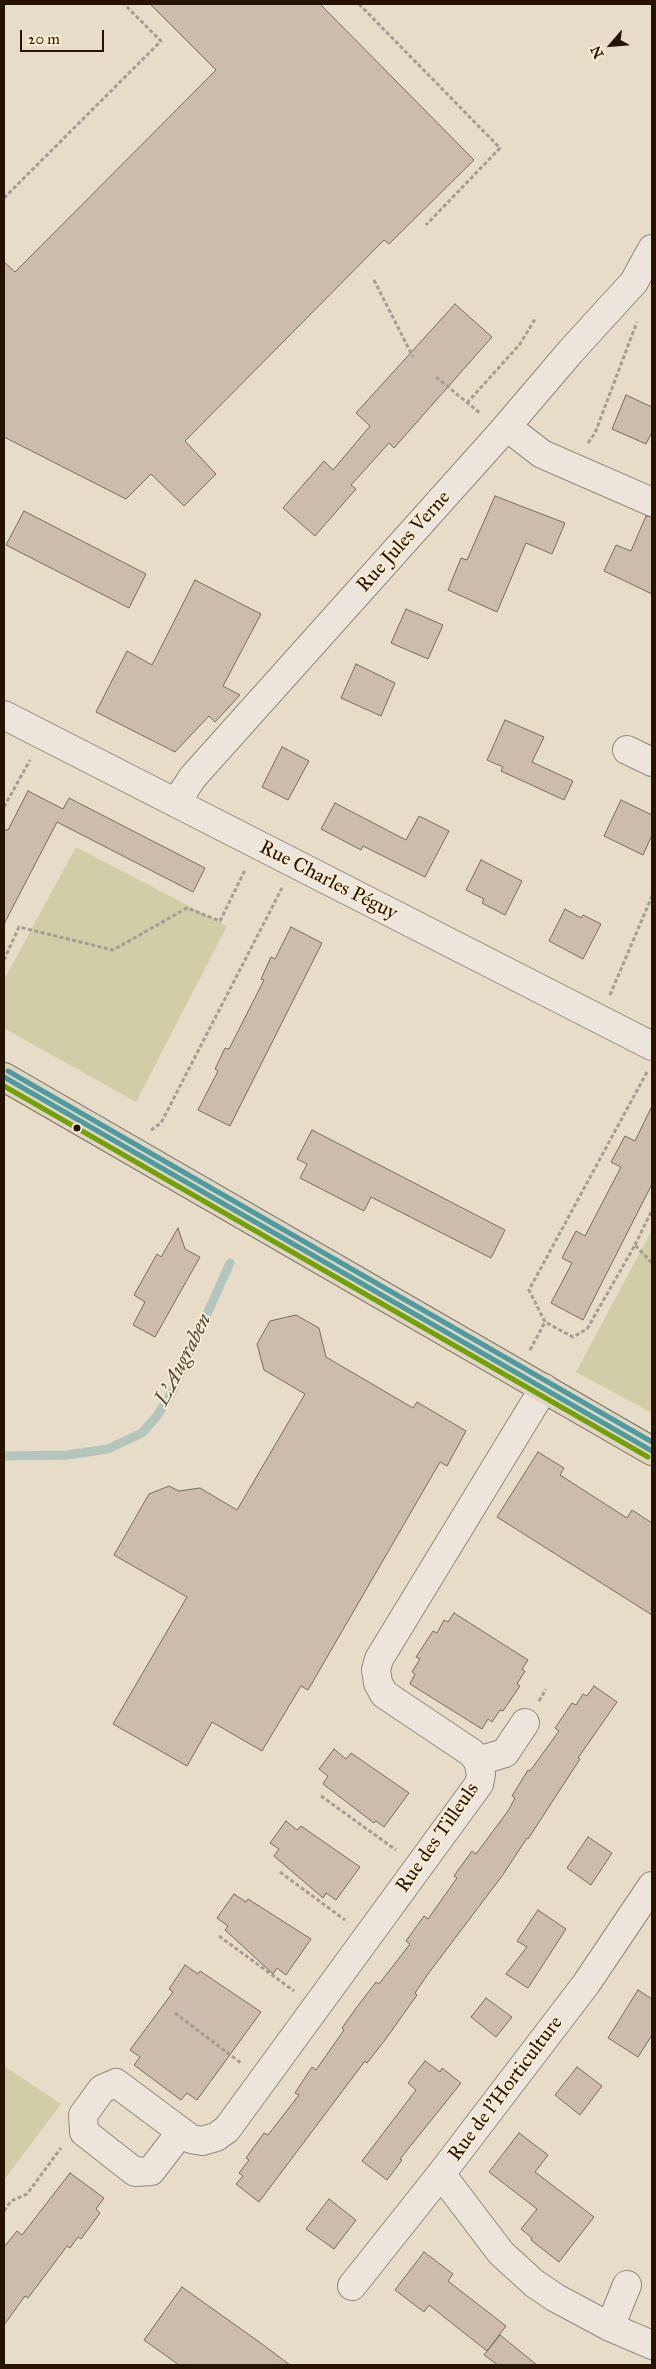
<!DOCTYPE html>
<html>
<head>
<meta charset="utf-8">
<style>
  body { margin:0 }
  #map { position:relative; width:656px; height:2369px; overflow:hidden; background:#e7dcc7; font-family:"IM FELL Great Primer",serif }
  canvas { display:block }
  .frame { position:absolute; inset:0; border:5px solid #261400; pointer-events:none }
  .north { position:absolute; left:586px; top:20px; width:50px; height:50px; -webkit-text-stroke:4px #f8ebd2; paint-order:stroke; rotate:243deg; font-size:14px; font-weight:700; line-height:20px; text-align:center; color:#261400 }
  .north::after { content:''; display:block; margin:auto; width:18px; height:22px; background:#261400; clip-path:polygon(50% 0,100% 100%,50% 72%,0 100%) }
  .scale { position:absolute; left:20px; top:30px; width:84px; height:22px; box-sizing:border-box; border:2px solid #261400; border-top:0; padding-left:6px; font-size:15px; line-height:18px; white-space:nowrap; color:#261400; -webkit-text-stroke:4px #f8ebd2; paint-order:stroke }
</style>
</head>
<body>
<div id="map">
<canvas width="656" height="2369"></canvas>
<div class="frame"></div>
<div class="north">N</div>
<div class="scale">20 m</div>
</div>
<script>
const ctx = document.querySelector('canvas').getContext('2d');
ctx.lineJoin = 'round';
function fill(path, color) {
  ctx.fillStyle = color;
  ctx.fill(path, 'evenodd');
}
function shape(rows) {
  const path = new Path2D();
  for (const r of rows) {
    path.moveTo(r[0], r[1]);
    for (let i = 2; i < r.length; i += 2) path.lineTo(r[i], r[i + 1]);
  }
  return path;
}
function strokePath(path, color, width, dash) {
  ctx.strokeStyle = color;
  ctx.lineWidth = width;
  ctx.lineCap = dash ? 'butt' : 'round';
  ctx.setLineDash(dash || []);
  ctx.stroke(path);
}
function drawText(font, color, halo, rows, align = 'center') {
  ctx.font = font + ' "IM FELL Great Primer",serif';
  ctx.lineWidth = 4;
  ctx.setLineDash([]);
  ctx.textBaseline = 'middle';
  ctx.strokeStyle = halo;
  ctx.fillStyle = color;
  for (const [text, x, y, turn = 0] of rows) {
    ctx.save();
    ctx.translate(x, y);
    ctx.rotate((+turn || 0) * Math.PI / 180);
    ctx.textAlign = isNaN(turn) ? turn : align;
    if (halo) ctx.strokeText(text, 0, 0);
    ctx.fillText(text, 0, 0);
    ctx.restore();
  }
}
fill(shape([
  [76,847,227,926,136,1102,4,1028,4,980],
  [652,1230,652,1413,576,1372],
  [4,2066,61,2104,4,2180]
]), '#d1cda7');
strokePath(shape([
  [4,1456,67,1455,108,1449,142,1433,157,1416,172,1392,230,1263]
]), '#b4c5bc', 9);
const building = shape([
  [150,4,320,4,474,160,389,244,384,240,185,441,216,474,184,506,151,474,126,499,4,437,4,262,15,272,216,70,150,4],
  [455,304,492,337,394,448,389,443,351,485,356,489,315,536,283,508,324,461,333,470,370,426,356,413,455,304],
  [626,395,652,407,652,432,646,444,612,429,626,395],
  [495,496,565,523,552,554,526,543,497,612,448,590,461,558,467,560,495,496],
  [24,511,146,574,129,608,6,545,24,511],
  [646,516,652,517,652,594,604,571,616,545,631,551,646,516],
  [195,580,261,614,223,686,240,695,215,722,209,716,175,752,96,712,127,651,152,665,195,580],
  [406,609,443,625,428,659,391,643,406,609],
  [356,664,395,683,381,716,341,698,356,664],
  [505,720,544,737,532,762,573,781,564,800,501,771,503,767,487,760,505,720],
  [282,747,309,761,288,800,262,787,282,747],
  [28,791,63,809,69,798,205,868,193,892,57,822,4,924,4,830,8,830,28,791],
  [621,800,652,815,652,835,643,855,604,836,621,800],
  [335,803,406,840,419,816,449,831,425,877,363,846,361,850,321,829,335,803],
  [481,860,522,881,505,915,482,903,484,899,466,890,481,860],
  [565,909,581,918,583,915,601,924,583,959,549,941,565,909],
  [291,927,322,943,230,1126,198,1110,218,1071,215,1069,225,1048,229,1049,264,980,261,979,271,957,275,959,291,927],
  [652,1106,652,1184,583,1320,551,1303,572,1263,562,1258,576,1231,585,1236,621,1167,611,1162,625,1136,635,1141,652,1106],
  [312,1130,505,1230,491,1258,371,1197,364,1211,300,1178,307,1164,297,1159,312,1130],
  [178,1228,185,1249,200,1257,155,1337,133,1325,145,1302,134,1295,157,1254,161,1257,178,1228],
  [296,1315,319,1328,326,1357,413,1408,417,1402,466,1431,447,1466,440,1462,308,1690,301,1686,262,1751,212,1722,187,1766,113,1724,187,1597,114,1555,149,1494,169,1486,179,1491,200,1488,237,1510,305,1394,264,1370,257,1344,270,1321,296,1315],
  [538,1452,564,1468,560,1475,627,1518,632,1510,652,1523,652,1615,497,1517,538,1452],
  [454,1613,528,1660,522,1669,525,1671,517,1684,520,1686,503,1711,500,1710,492,1722,488,1719,482,1729,410,1684,415,1674,412,1672,420,1659,416,1657,433,1631,437,1633,444,1620,448,1622,454,1613],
  [594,1686,617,1702,578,1758,580,1759,528,1839,527,1838,502,1876,428,1974,415,1993,417,1995,385,2040,367,2063,365,2061,259,2202,236,2184,243,2176,239,2173,249,2160,246,2158,264,2133,268,2135,299,2095,295,2093,312,2067,316,2070,344,2030,342,2028,357,2007,376,1982,379,1984,410,1944,406,1941,424,1916,428,1919,457,1878,454,1876,472,1851,476,1854,508,1811,515,1798,512,1796,528,1770,530,1771,559,1731,555,1728,572,1703,576,1705,583,1694,587,1696,594,1686],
  [334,1749,346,1759,351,1753,409,1793,384,1827,376,1821,374,1823,323,1784,328,1776,319,1769,334,1749],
  [286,1821,297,1830,301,1826,360,1867,336,1900,326,1893,323,1898,274,1856,279,1849,270,1843,286,1821],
  [588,1837,612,1853,591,1885,567,1868,588,1837],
  [234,1894,246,1902,248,1899,311,1939,286,1975,277,1968,273,1974,225,1930,228,1926,217,1918,234,1894],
  [538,1910,566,1929,528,1988,506,1974,527,1947,517,1941,538,1910],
  [185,1965,198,1974,200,1971,261,2012,197,2100,187,2093,181,2100,134,2065,140,2057,130,2050,173,1992,169,1989,185,1965],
  [638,1990,652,1999,652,2035,638,2057,608,2038,638,1990],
  [486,1998,512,2017,496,2037,471,2017,486,1998],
  [425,2061,440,2072,442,2068,461,2083,400,2159,402,2160,387,2180,362,2161,416,2090,408,2083,425,2061],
  [577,2067,602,2086,580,2115,555,2095,577,2067],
  [519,2133,548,2155,535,2172,594,2217,559,2262,531,2240,532,2238,521,2229,537,2209,489,2172,519,2133],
  [70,2173,104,2198,96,2209,100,2213,81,2239,78,2237,70,2248,67,2246,28,2298,25,2296,4,2325,4,2247,17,2231,22,2235,70,2173],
  [329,2199,356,2220,334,2249,306,2229,329,2199],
  [424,2252,453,2274,448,2281,506,2326,487,2351,429,2305,424,2312,395,2290,424,2252],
  [182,2287,262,2344,290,2365,179,2365,144,2340,182,2287],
  [500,2335,537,2365,498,2365,484,2355,500,2335]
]);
fill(building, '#cdbcac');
strokePath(building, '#766d60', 1);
const minor = shape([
  [507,427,542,454,652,502],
  [4,715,652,1046],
  [627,750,652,762],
  [176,803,192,778,502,432,571,351,634,282,652,249],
  [478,1761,505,1753,525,1723],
  [181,2132,151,2171,135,2172,84,2132,83,2115,102,2089,116,2083,191,2139,202,2141,216,2137,227,2129,479,1784,481,1774,478,1761,472,1753,384,1694,378,1683,376,1670,379,1659,544,1388],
  [441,2174,501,2253,535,2284,556,2298,610,2327,652,2345],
  [352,2286,441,2174,586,1984,652,1886],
  [610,2327,627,2285]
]);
const major = shape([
  [4,1077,652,1451]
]);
strokePath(minor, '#92897b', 30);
strokePath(major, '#766d60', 30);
strokePath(shape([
  [359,4,500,148,426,225],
  [4,198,161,41,124,4],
  [374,280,413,357],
  [436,377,481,414],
  [467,403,520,344,535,319],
  [588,443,595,433,637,322],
  [4,807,30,760],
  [4,960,19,927,113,950,187,908,220,921,245,870],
  [610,995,652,896],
  [647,1072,529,1290,545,1322,573,1337,587,1329,635,1245,652,1263],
  [151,1130,161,1123,282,888],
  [635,1245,652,1210],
  [530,1350,545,1322],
  [539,1701,546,1689],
  [321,1796,396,1850],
  [280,1872,345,1920],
  [219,1936,294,1991],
  [175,2013,241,2063],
  [4,2211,11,2201,27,2194,61,2148]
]), '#a49d93', 3, [4, 2.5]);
strokePath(minor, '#ebe5db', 28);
strokePath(major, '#ded5c5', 28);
strokePath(shape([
  [4,1077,652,1451]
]), '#4d9b9e', 5);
strokePath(shape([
  [4,1086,648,1457]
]), '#74a000', 5);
strokePath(shape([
  [8,1071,652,1442]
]), '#4d9b9e', 5);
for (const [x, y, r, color] of [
  [77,1128,4.5,"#261400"]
]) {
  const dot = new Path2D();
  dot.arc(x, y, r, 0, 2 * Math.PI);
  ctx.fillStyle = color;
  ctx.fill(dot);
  strokePath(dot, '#f8ebd2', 2);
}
drawText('20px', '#261400', '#f8ebd2', [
  ["Rue Jules Verne",404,542,-48],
  ["Rue Charles Péguy",328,881,27],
  ["Rue des Tilleuls",438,1838,-55],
  ["Rue de l'Horticulture",506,2089,-53]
]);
drawText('italic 21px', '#504e40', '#f8ebd2', [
  ["L'Augraben",184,1360,-63]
]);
</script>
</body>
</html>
